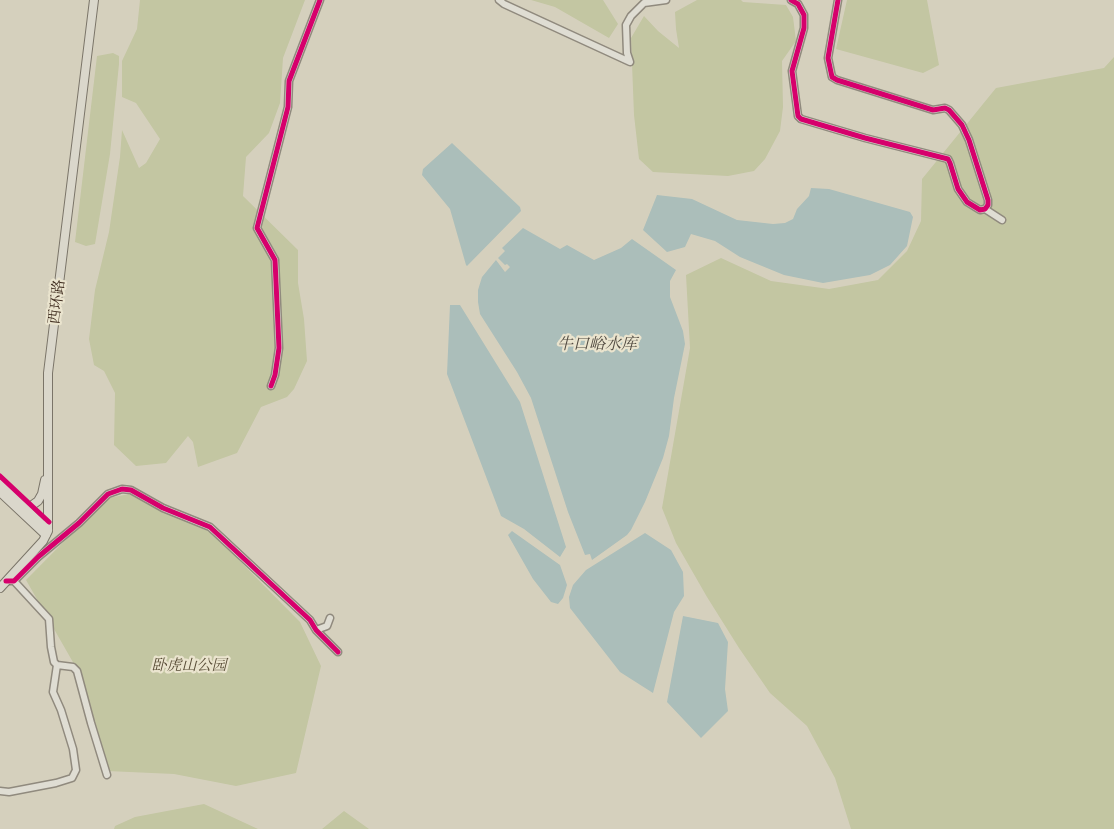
<!DOCTYPE html>
<html>
<head>
<meta charset="utf-8">
<style>
  body { margin:0 }
  canvas { display:block; background:#d5d0bd }
</style>
</head>
<body>
<canvas width="1114" height="829"></canvas>
<script>
const ctx = document.querySelector('canvas').getContext('2d');
ctx.lineJoin = 'round';
function fill(path, color) {
  ctx.fillStyle = color;
  ctx.fill(path, 'evenodd');
}
function shape(rows) {
  const path = new Path2D();
  for (const r of rows) {
    path.moveTo(r[0], r[1]);
    for (let i = 2; i < r.length; i += 2) path.lineTo(r[i], r[i + 1]);
  }
  return path;
}
function strokePath(path, color, width, dash) {
  ctx.strokeStyle = color;
  ctx.lineWidth = width;
  ctx.lineCap = dash ? 'butt' : 'round';
  ctx.setLineDash(dash || []);
  ctx.stroke(path);
}
function drawText(font, color, halo, rows, align = 'center') {
  ctx.font = font + ' "Libre Caslon Text","Noto Serif SC",serif';
  ctx.lineWidth = 4.5;
  ctx.setLineDash([]);
  ctx.textBaseline = 'middle';
  ctx.strokeStyle = halo;
  ctx.fillStyle = color;
  for (const [text, x, y, turn = 0] of rows) {
    ctx.save();
    ctx.translate(x, y);
    ctx.rotate((+turn || 0) * Math.PI / 180);
    ctx.textAlign = isNaN(turn) ? turn : align;
    if (halo) ctx.strokeText(text, 0, 0);
    ctx.fillText(text, 0, 0);
    ctx.restore();
  }
}
fill(shape([
  [140,0,305,0,283,58,280,103,269,133,246,157,243,196,298,250,298,283,304,319,307,361,294,389,287,397,261,407,237,453,198,467,193,442,188,436,166,463,136,466,114,445,115,393,104,371,94,365,89,339,95,290,109,232,120,157,122,130,139,168,146,163,160,139,136,103,122,97,122,61,137,29],
  [531,0,603,0,618,24,609,38,555,7],
  [697,0,741,0,743,2,786,5,793,17,796,41,782,61,783,107,780,131,765,159,754,171,728,176,653,172,639,159,634,115,631,38,644,16,658,31,679,48,676,29,675,12],
  [847,0,927,0,939,65,923,73,836,49],
  [113,53,119,56,119,64,110,154,95,244,86,246,75,242,97,56],
  [1114,57,1114,829,851,829,835,778,807,726,770,693,739,648,707,597,676,543,662,508,690,348,686,275,721,258,771,281,829,289,878,280,907,251,921,221,922,179,996,88,1104,68],
  [129,494,212,533,300,622,321,666,296,773,236,786,174,774,107,771,74,664,26,580,102,503,109,498],
  [204,804,258,829,114,829,115,826,135,817],
  [344,811,369,829,322,829]
]), '#c3c6a2');
fill(shape([
  [452,143,520,207,521,211,467,266,466,265,450,209,422,175,423,169],
  [811,188,829,189,910,212,913,217,907,246,890,265,870,275,823,283,784,275,740,257,715,241,691,234,685,247,667,252,643,230,657,195,692,199,737,220,773,224,785,223,793,219,797,209,809,196],
  [523,228,560,249,567,245,594,260,621,248,632,239,676,270,670,281,670,297,683,331,685,344,674,398,669,436,663,458,645,502,631,530,627,535,592,560,590,554,585,555,568,512,531,398,517,372,480,314,478,302,478,290,482,277,496,260,505,272,510,267,507,264,505,265,498,258,505,251,502,248],
  [450,305,460,305,520,402,566,547,560,557,524,529,501,516,447,374],
  [512,531,560,565,567,585,563,598,558,604,551,602,533,579,508,535],
  [645,533,671,550,683,572,684,596,674,612,653,693,620,672,570,608,569,597,573,585,586,570],
  [683,616,718,623,728,642,725,689,728,711,701,738,667,702]
]), '#abbeba');
const minor = shape([
  [499,0,504,4,630,62,627,53,626,25,631,16,644,3,666,0],
  [791,0,798,4,804,15,804,28,792,71,798,116,801,119,865,138,948,159,950,163,958,189,967,202,980,210,985,209,988,205,988,200,969,140,962,125,949,110,945,108,933,110,837,80,832,77,828,58,838,0],
  [985,209,1002,220],
  [271,386,275,375,279,348,275,260,257,228,288,107,289,81,320,0],
  [6,581,14,581,38,557,79,523,108,494,122,489,131,490,163,508,210,527,310,620,316,630,338,652],
  [14,581,49,619,51,647,54,662,57,665,73,667,77,671,91,723,107,775],
  [316,630,327,626,330,618],
  [0,791,9,792,56,783,72,778,76,770,73,749,61,710,53,692,57,665]
]);
const major = shape([
  [0,484,48,530],
  [0,492,46,535],
  [23,507,31,506,38,501,42,494,45,480],
  [0,588,43,541,48,531,48,373,94,0]
]);
strokePath(minor, '#908a7e', 9);
strokePath(major, '#7a7468', 10);
strokePath(minor, '#dfddd3', 6);
strokePath(major, '#dad7cb', 8);
strokePath(shape([
  [791,0,798,4,804,15,804,28,792,71,798,116,801,119,865,138,948,159,950,163,958,189,967,202,980,210,985,209,988,205,988,200,969,140,962,125,949,110,945,108,933,110,837,80,832,77,828,58,838,0],
  [271,386,275,375,279,348,275,260,257,228,288,107,289,81,320,0],
  [0,476,49,522],
  [6,581,14,581,38,557,79,523,108,494,122,489,131,490,163,508,210,527,310,620,316,630,338,652]
]), '#d6006c', 5);
drawText('15px', '#392619', '#eae4ce', [
  ["西环路",57,302,-83]
]);
drawText('italic 15px', '#584c36', '#eae4ce', [
  ["卧虎山公园",189,666]
]);
drawText('italic 16px', '#514a41', '#eae4ce', [
  ["牛口峪水库",597,344]
]);
</script>
</body>
</html>
